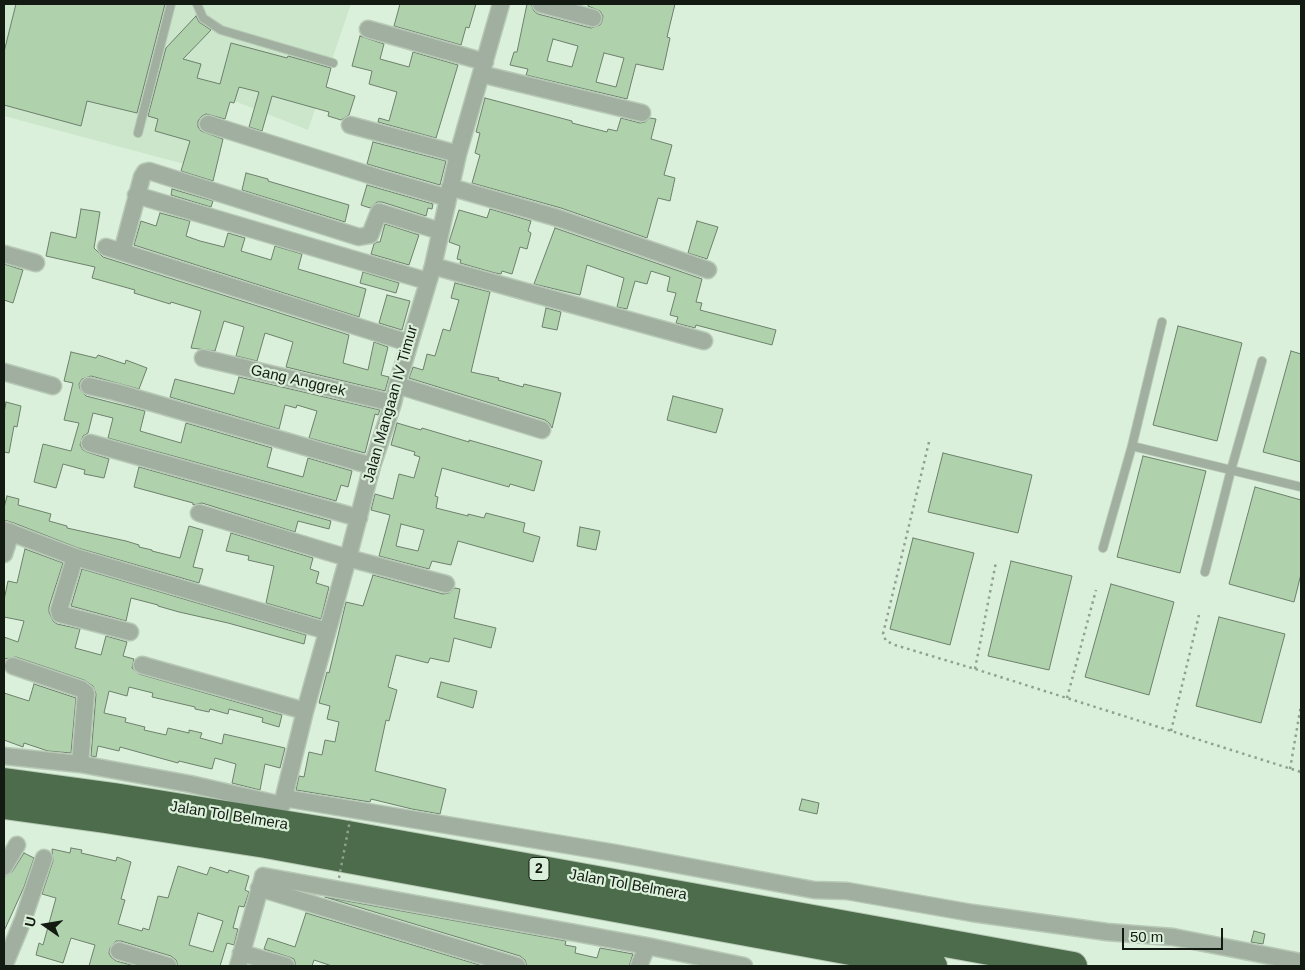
<!DOCTYPE html>
<html>
<head>
<meta charset="utf-8">
<style>
  body { margin:0 }
  #map { position:relative; width:1305px; height:970px; overflow:hidden; background:#dbf0da; font-family:Helvetica,sans-serif }
  canvas { display:block }
  .frame { position:absolute; inset:0; border:5px solid #131a12; pointer-events:none }
  .north { position:absolute; left:20px; top:900px; width:50px; height:50px; -webkit-text-stroke:4px #dbf0da; paint-order:stroke; rotate:283deg; font-size:14px; font-weight:700; line-height:20px; text-align:center; color:#131a12 }
  .north::after { content:''; display:block; margin:auto; width:18px; height:22px; background:#131a12; clip-path:polygon(50% 0,100% 100%,50% 72%,0 100%) }
  .scale { position:absolute; left:1122px; top:928px; width:101px; height:22px; box-sizing:border-box; border:2px solid #131a12; border-top:0; padding-left:6px; font-size:15px; line-height:18px; white-space:nowrap; color:#131a12; -webkit-text-stroke:4px #dbf0da; paint-order:stroke }
</style>
</head>
<body>
<div id="map">
<canvas width="1305" height="970"></canvas>
<div class="frame"></div>
<div class="north">U</div>
<div class="scale">50 m</div>
</div>
<script>
const ctx = document.querySelector('canvas').getContext('2d');
ctx.lineJoin = 'round';
function fill(path, color) {
  ctx.fillStyle = color;
  ctx.fill(path, 'evenodd');
}
function shape(rows) {
  const path = new Path2D();
  for (const r of rows) {
    path.moveTo(r[0], r[1]);
    for (let i = 2; i < r.length; i += 2) path.lineTo(r[i], r[i + 1]);
  }
  return path;
}
function strokePath(path, color, width, dash) {
  ctx.strokeStyle = color;
  ctx.lineWidth = width;
  ctx.lineCap = dash ? 'butt' : 'round';
  ctx.setLineDash(dash || []);
  ctx.stroke(path);
}
function drawText(font, color, halo, rows, align = 'center') {
  ctx.font = font + ' Helvetica,sans-serif';
  ctx.lineWidth = 4.5;
  ctx.setLineDash([]);
  ctx.textBaseline = 'middle';
  ctx.strokeStyle = halo;
  ctx.fillStyle = color;
  for (const [text, x, y, turn = 0] of rows) {
    ctx.save();
    ctx.translate(x, y);
    ctx.rotate((+turn || 0) * Math.PI / 180);
    ctx.textAlign = isNaN(turn) ? turn : align;
    if (halo) ctx.strokeText(text, 0, 0);
    ctx.fillText(text, 0, 0);
    ctx.restore();
  }
}
fill(shape([
  [4,4,351,4,308,130,209,91,188,165,4,116]
]), '#cbe6ca');
const building = shape([
  [16,4,165,4,137,113,87,101,81,126,4,105,4,52,16,4],
  [400,4,476,4,469,28,466,27,461,45,394,26,400,4],
  [527,4,531,4,534,11,538,14,591,28,600,25,602,21,603,16,600,11,588,6,588,4,675,4,667,37,670,38,663,70,636,64,627,99,526,75,528,69,510,65,514,52,517,52,527,4],
  [553,39,578,46,572,67,547,61,553,39],
  [604,53,624,58,616,87,596,82,604,53],
  [196,16,199,22,211,30,183,59,201,64,197,78,220,84,231,43,287,58,288,56,331,68,326,87,355,96,349,115,341,120,328,116,329,112,272,96,262,131,249,127,259,92,239,87,234,103,230,102,225,119,206,114,202,116,198,121,198,127,201,131,223,139,213,181,181,171,190,141,155,131,158,119,148,116,166,48,196,16],
  [360,36,384,44,380,59,409,67,413,52,458,65,436,138,378,122,379,118,389,121,397,92,369,84,372,71,352,66,360,36],
  [485,98,572,121,572,123,607,132,608,129,617,131,621,118,640,123,645,122,650,118,656,119,651,139,672,145,664,175,675,178,670,201,658,198,647,238,561,208,472,183,480,155,475,153,480,133,476,132,485,98],
  [373,142,446,161,440,185,367,164,373,142],
  [246,173,268,179,268,181,349,205,345,222,242,190,246,173],
  [367,185,433,204,432,209,428,208,426,216,382,202,377,202,370,208,361,205,367,185],
  [172,189,213,201,211,207,171,195,172,189],
  [81,209,100,212,94,248,103,257,349,335,343,363,368,370,374,342,388,347,381,375,389,377,385,391,286,367,293,342,265,333,257,361,236,356,244,327,224,321,215,351,191,348,201,311,171,302,170,304,134,293,135,290,92,278,95,267,46,256,51,232,76,238,81,209],
  [490,209,531,221,528,231,531,233,527,249,520,247,512,274,502,271,501,274,495,273,460,263,461,260,457,259,460,246,449,242,459,210,487,218,490,209],
  [160,213,190,221,186,236,200,241,224,247,228,233,245,238,241,251,271,260,275,246,302,254,298,269,366,289,359,317,134,245,141,221,156,226,160,213],
  [697,221,718,227,707,259,688,253,697,221],
  [385,224,419,235,409,265,371,254,374,244,377,242,380,242,385,224],
  [555,228,702,279,696,302,702,303,700,310,776,330,772,345,696,325,695,328,676,323,678,317,670,315,676,293,667,291,670,277,651,271,647,284,635,281,627,309,617,307,624,278,587,265,580,295,534,284,555,228],
  [4,264,23,270,13,303,4,300,4,264],
  [363,272,399,283,396,293,360,283,363,272],
  [455,283,490,292,471,372,499,378,498,380,523,387,524,384,561,393,552,428,549,423,545,420,409,378,413,367,423,370,427,354,435,356,443,329,450,331,459,300,451,298,455,283],
  [387,295,410,301,402,330,379,323,387,295],
  [546,308,561,312,557,330,542,327,546,308],
  [1178,326,1242,343,1217,441,1153,425,1178,326],
  [1291,351,1301,354,1301,462,1263,452,1291,351],
  [71,352,96,358,98,355,125,364,126,360,147,368,139,389,91,376,82,379,79,384,80,389,86,396,145,411,140,431,181,443,186,423,272,448,267,467,303,477,308,458,352,471,348,487,341,485,336,501,108,438,113,418,93,413,88,433,83,436,80,445,83,450,87,452,109,459,104,478,84,474,85,470,63,464,56,488,34,482,43,444,71,451,79,423,64,420,73,383,64,381,71,352],
  [239,377,380,410,378,415,375,414,365,453,309,438,317,411,297,405,296,408,285,405,279,429,170,397,175,379,234,394,239,377],
  [673,396,723,409,716,433,667,420,673,396],
  [6,402,21,406,17,427,14,426,9,453,4,452,4,413,6,402],
  [397,423,421,430,422,428,469,442,469,440,542,461,534,491,510,484,509,487,442,468,435,496,438,497,436,508,468,516,468,514,484,518,486,513,525,523,523,532,540,537,533,562,458,541,451,565,432,561,429,569,379,556,390,515,371,510,375,494,393,499,399,474,414,478,420,457,414,455,415,452,391,445,397,423],
  [401,524,424,530,418,551,396,546,401,524],
  [943,453,1032,475,1018,533,928,512,943,453],
  [1143,456,1206,471,1180,573,1117,557,1143,456],
  [139,467,331,521,329,529,298,521,295,532,202,503,193,505,193,503,134,487,139,467],
  [1255,487,1301,500,1301,574,1294,602,1229,584,1255,487],
  [7,496,19,499,18,505,51,514,49,521,67,526,67,528,126,541,139,545,139,547,152,550,152,551,180,558,189,526,203,530,193,567,203,569,199,583,78,548,14,523,4,520,4,508,7,496],
  [580,527,600,531,596,550,577,546,580,527],
  [231,533,313,558,310,569,319,572,316,583,329,587,321,619,266,603,274,566,248,560,249,556,226,551,231,533],
  [913,538,974,553,950,645,890,629,913,538],
  [25,549,63,563,49,607,49,612,53,621,57,624,80,629,75,648,101,655,106,636,127,642,123,656,134,659,132,668,139,674,282,715,279,727,262,722,263,718,229,709,228,714,210,709,209,712,195,709,195,707,152,697,153,693,129,687,127,696,109,691,104,713,126,718,125,722,145,727,144,730,166,735,168,728,189,733,189,730,202,733,200,738,222,744,224,734,285,748,280,768,265,764,260,790,232,783,236,764,215,758,212,769,179,761,178,763,120,747,119,751,98,746,96,757,91,756,96,694,93,686,84,680,16,657,4,659,4,637,18,642,24,621,4,617,4,600,8,581,17,583,25,549],
  [1011,561,1072,576,1049,670,988,656,1011,561],
  [82,569,306,635,304,644,228,623,179,612,158,606,158,605,131,598,126,621,71,606,82,569],
  [373,575,443,594,449,593,455,588,460,589,454,618,496,628,491,648,454,638,449,662,430,658,428,663,396,655,388,687,397,690,389,721,386,720,375,771,446,789,440,814,412,809,371,799,370,802,296,790,299,776,304,777,309,752,322,755,325,740,335,742,339,722,327,719,330,706,319,703,327,672,329,673,346,602,363,606,373,575],
  [1111,584,1174,602,1149,695,1085,677,1111,584],
  [1219,617,1285,634,1261,723,1196,706,1219,617],
  [441,682,477,691,473,708,437,697,441,682],
  [34,684,76,698,71,753,48,751,24,743,23,747,4,740,4,693,29,701,34,684],
  [802,799,819,803,817,814,799,810,802,799],
  [71,848,82,850,81,853,116,861,117,857,131,862,121,899,125,900,118,924,142,931,143,928,149,930,158,896,168,898,178,866,207,875,210,867,228,873,229,870,249,876,245,890,249,892,244,907,239,906,233,928,238,929,234,945,227,943,220,966,178,966,176,960,171,956,121,941,116,941,110,948,109,953,111,957,116,961,135,966,89,966,95,945,71,938,63,963,36,955,39,943,43,945,56,898,42,894,53,861,52,849,70,853,71,848],
  [198,913,223,921,213,952,189,945,198,913],
  [24,853,34,858,24,887,4,931,4,877,12,872,24,853],
  [325,897,566,941,565,945,576,947,575,953,597,958,600,948,633,954,629,966,527,966,525,960,520,956,325,897],
  [306,913,483,966,332,966,314,960,312,966,296,966,294,959,289,957,264,949,268,938,295,947,306,913],
  [1254,931,1265,934,1263,944,1251,942,1254,931]
]);
fill(building, '#afd2ad');
strokePath(building, '#6d806c', 1);
const lane = shape([
  [197,4,203,18,221,30,333,63],
  [138,133,171,4],
  [1162,322,1132,446,1301,487],
  [1103,548,1132,446],
  [1205,572,1231,470,1262,361]
]);
const street = shape([
  [541,4,593,18],
  [368,29,485,62],
  [481,74,642,113],
  [208,124,379,178,448,198],
  [350,125,458,154],
  [450,187,558,218,708,270],
  [136,195,427,281],
  [106,247,409,343],
  [122,252,142,177,145,172,149,171,359,237,370,235,379,212,440,231],
  [4,254,36,263],
  [433,266,704,341],
  [203,358,393,403],
  [4,372,53,386],
  [397,385,542,430],
  [89,386,115,392,372,466],
  [90,443,359,518],
  [199,513,348,558,446,584],
  [4,530,75,557,327,631],
  [4,554,11,532],
  [75,557,59,610,60,614,130,632],
  [142,665,305,711],
  [13,666,81,689,86,693,80,764],
  [4,756,80,764,190,784,282,805,305,711,348,558,372,466,393,403,397,385,433,266,458,154,501,4],
  [284,798,615,853,814,890,847,891,972,913,1107,932,1173,937,1301,962],
  [4,867,17,845],
  [263,876,647,946],
  [259,888,517,966],
  [119,951,168,966],
  [241,953,286,966],
  [4,966,23,920,44,858],
  [238,966,263,877],
  [639,966,647,946,744,966]
]);
const highway = shape([
  [4,782,114,797,337,833,1073,966],
  [4,805,105,819,266,844,933,966]
]);
strokePath(lane, '#b7c9b6', 10);
strokePath(street, '#b7c9b6', 19);
strokePath(highway, '#b7c9b6', 30);
strokePath(shape([
  [929,442,883,634,886,641,895,645,975,669,1301,772],
  [975,669,996,562],
  [1067,698,1096,590],
  [1171,731,1199,615],
  [1290,769,1301,705]
]), '#91a190', 2.5, [2.5, 4]);
strokePath(lane, '#a0af9f', 8);
strokePath(street, '#a0af9f', 16);
strokePath(highway, '#4c6c4b', 28);
strokePath(shape([
  [339,878,350,820]
]), '#91a190', 2.5, [2.5, 4]);
for (const [x, y, w] of [
  [539,869,20]
]) {
  const box = new Path2D();
  box.roundRect(x - w / 2, y - 11.5, w, 23, 4);
  ctx.fillStyle = '#dbf0da';
  ctx.fill(box);
  strokePath(box, '#131a12', 1);
}
drawText('bold 14px', '#131a12', null, [
  ["2",539,869]
]);
drawText('15px', '#131a12', '#dbf0da', [
  ["Gang Anggrek",298,381,13],
  ["Jalan Mangaan IV Timur",391,404,-74],
  ["Jalan Tol Belmera",229,816,9],
  ["Jalan Tol Belmera",628,885,10]
]);
</script>
</body>
</html>
